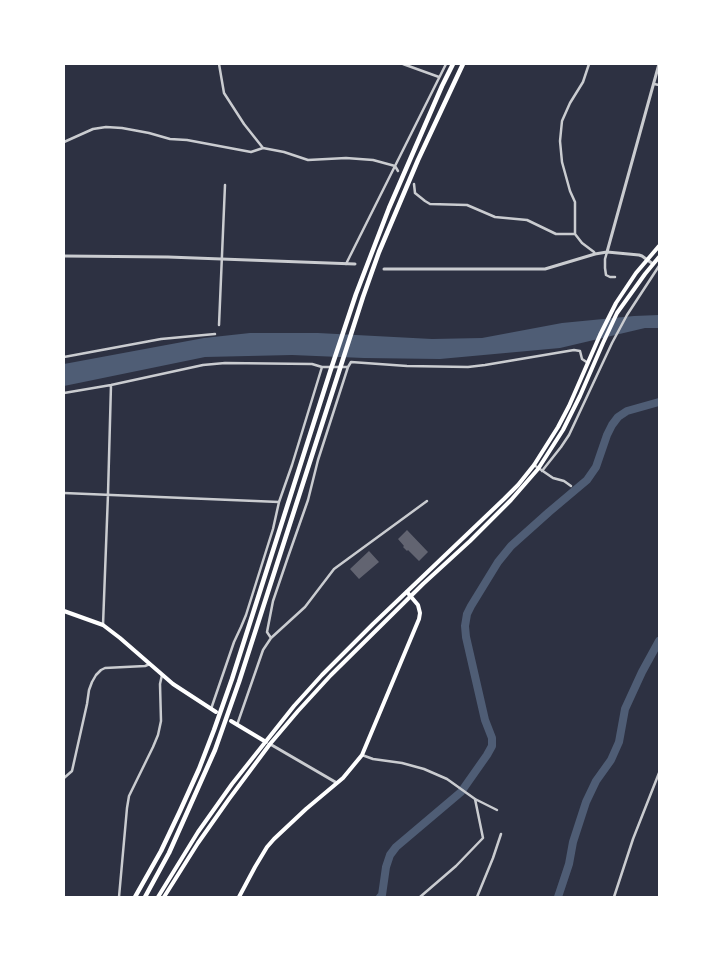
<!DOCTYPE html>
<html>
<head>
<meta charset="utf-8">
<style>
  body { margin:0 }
  #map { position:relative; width:723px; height:961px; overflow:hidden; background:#2d3142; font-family:Roboto,sans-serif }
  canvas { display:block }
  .frame { position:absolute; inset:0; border:65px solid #fff; pointer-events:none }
</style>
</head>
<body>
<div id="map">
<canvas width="723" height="961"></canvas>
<div class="frame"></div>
</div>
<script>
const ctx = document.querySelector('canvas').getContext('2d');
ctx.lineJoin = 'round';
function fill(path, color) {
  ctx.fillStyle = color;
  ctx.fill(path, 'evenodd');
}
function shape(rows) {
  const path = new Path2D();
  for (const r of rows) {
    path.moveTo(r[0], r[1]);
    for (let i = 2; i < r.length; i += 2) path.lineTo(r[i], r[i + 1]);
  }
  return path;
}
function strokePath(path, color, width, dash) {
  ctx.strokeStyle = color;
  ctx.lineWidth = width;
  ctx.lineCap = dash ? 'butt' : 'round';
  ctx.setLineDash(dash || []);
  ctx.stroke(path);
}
fill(shape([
  [659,315,659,328,645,328,560,348,440,359,364,358,292,355,205,357,64,386,64,364,204,338,250,333,318,333,432,339,482,338,562,323,634,316]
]), '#4f5d75');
strokePath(shape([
  [380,897,382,895,386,867,390,855,396,847,461,792,487,755,492,746,492,738,485,720,466,637,465,626,467,614,471,606,498,562,511,546,549,512,587,480,596,467,607,435,612,425,618,417,627,411,659,402],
  [558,897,569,864,573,842,586,802,596,781,611,760,619,742,625,709,642,672,659,641]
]), '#4f5d75', 8);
fill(shape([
  [407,530,428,552,419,561,408,550,407,551,403,547,404,546,398,539],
  [369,551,379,562,359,579,350,569]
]), '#626471');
strokePath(shape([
  [219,64,224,93,244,124,263,148],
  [403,64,439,77],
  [589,64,583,82,570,103,562,121,560,141,562,162,570,191,575,202,575,234,582,243,594,252,595,254],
  [654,84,659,85],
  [64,142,93,129,106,127,122,128,149,133,170,139,187,140,251,152,263,148,284,152,308,160,346,158,373,160,395,166,398,171],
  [414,184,415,193,425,201,430,204,467,205,495,217,527,220,556,234,575,234],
  [607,252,605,259,605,268,606,275,610,277,615,277],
  [346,264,446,64],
  [219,325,225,185],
  [64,357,161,339,215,334],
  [64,393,111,385,203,365,225,363,312,364,322,367,348,367],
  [534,465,553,478,564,481,571,486],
  [542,471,561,447,569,435,612,343,627,315,659,266],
  [64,493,279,502],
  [103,625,108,494,111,385],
  [271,638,267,632,273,601,288,557,308,500,318,460,348,367,351,362,407,366,468,367,485,365,574,350,580,351,582,359,588,363],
  [211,709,234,642,241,627,246,615,273,529,279,502,292,465,322,367],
  [237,725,263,650,271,638,305,607,334,569,427,501],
  [362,755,373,759,402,763,424,769,447,779,475,799,497,810],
  [64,778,72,771,87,704,89,690,92,682,96,675,101,670,105,668,145,666,150,664],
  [119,897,127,808,129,796,153,747,158,735,161,721,160,684,162,675],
  [420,897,456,866,483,838,475,799],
  [477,897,493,858,501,834],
  [614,897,633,839,659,773]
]), '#caccd0', 2.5);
strokePath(shape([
  [607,252,659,64],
  [64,256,168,257,355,264],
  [384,269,545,269,595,254,607,252,639,255,642,256,653,264],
  [270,744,337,783]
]), '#caccd0', 3);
strokePath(shape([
  [239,897,255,867,267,847,274,839,306,809,343,778,362,755,419,619,420,613,418,605,407,592]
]), '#fff', 4);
strokePath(shape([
  [64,611,103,625,120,638,173,684,216,712],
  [231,721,266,742],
  [158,897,198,832,232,784,294,706,322,675,373,624,504,499,518,485,534,465,558,427,569,406,600,335,616,303,636,273,659,246],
  [164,897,198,843,229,799,270,744,298,711,331,675,423,584,470,541,511,500,538,469,563,430,580,396,603,343,617,313,645,274,659,257]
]), '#fff', 4);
strokePath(shape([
  [135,897,161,851,180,811,199,769,214,730,232,679,330,372,356,294,389,208,442,86,453,64],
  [145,897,169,853,215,750,239,682,363,297,379,252,418,160,463,64]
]), '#fff', 4.5);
</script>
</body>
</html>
